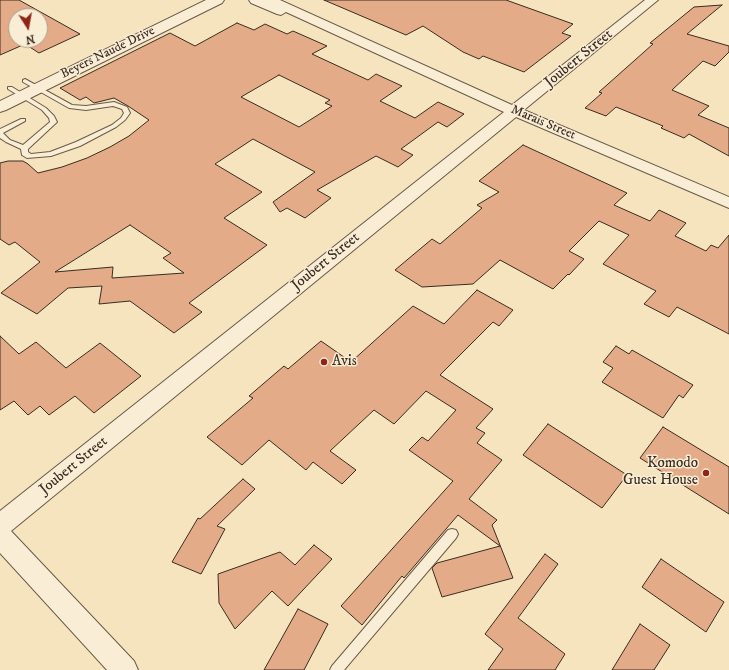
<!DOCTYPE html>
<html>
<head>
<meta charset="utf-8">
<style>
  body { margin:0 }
  #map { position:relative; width:729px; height:670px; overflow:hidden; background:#f6e4bf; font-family:"IM FELL DW Pica",serif }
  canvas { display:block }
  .north { position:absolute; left:8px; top:8px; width:40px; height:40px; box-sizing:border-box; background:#f9edd5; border:1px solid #ada08d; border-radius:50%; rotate:169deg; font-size:11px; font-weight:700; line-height:16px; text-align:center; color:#3a2c20 }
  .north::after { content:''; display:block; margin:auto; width:14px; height:18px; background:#8f2418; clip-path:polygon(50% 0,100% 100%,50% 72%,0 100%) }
</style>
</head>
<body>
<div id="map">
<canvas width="729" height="670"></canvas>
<div class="north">N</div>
</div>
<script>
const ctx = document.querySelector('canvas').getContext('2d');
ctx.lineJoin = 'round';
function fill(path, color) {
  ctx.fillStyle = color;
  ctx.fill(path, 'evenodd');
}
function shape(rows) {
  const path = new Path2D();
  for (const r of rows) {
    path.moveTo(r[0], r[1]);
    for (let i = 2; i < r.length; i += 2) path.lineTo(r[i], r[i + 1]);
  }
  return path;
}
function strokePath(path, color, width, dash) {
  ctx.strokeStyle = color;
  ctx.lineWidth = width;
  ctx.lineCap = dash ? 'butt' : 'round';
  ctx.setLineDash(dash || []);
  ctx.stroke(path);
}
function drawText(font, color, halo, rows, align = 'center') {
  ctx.font = font + ' "IM FELL DW Pica",serif';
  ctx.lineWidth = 3;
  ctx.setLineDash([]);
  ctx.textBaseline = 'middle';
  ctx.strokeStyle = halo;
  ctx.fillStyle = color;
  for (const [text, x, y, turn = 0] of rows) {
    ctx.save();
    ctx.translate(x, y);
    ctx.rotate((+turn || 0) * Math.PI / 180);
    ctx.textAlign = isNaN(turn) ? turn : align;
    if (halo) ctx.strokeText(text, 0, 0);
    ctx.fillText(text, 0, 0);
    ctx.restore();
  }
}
const building = shape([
  [0,0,19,0,80,34,39,53,25,44,0,55,0,0],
  [16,16,40,16,40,40,16,40,16,16],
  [324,0,506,0,573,24,562,33,571,36,524,72,483,56,479,59,463,52,423,26,406,35,324,0],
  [722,5,687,34,729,46,729,52,715,66,703,61,672,90,709,106,698,115,729,128,729,156,689,134,684,138,661,128,663,126,616,107,606,116,585,108,602,93,599,92,653,44,650,43,694,7,722,5],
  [237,23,254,30,265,24,287,34,293,31,327,46,312,54,368,80,376,74,402,86,380,101,415,118,438,102,464,114,447,127,438,122,401,149,413,155,398,167,376,156,317,190,331,198,305,218,287,208,280,212,273,202,315,172,253,139,215,164,262,192,224,218,267,245,189,303,202,312,174,333,130,301,99,304,102,286,68,288,37,314,1,293,40,262,15,242,9,245,0,239,0,163,8,161,23,161,28,164,38,173,62,167,87,158,110,147,129,136,149,120,128,106,114,98,94,103,86,97,80,100,60,88,170,33,195,46,237,23],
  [279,75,330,100,325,103,332,106,299,127,241,97,279,75],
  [130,225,171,253,163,258,184,273,112,278,113,267,55,272,130,225],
  [523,145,627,193,614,205,650,221,659,210,686,223,675,236,706,251,711,245,718,248,729,235,729,334,677,307,669,317,644,304,656,291,603,264,629,235,599,221,569,251,584,259,569,275,568,274,553,289,500,260,473,284,422,287,395,270,432,239,440,244,482,208,477,205,499,192,479,181,523,145],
  [477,290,513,310,499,326,493,322,440,375,493,409,476,428,485,433,477,443,502,460,469,499,497,520,492,525,513,578,442,597,432,568,437,563,500,546,458,515,404,578,402,576,362,625,341,606,453,481,409,450,422,437,428,441,456,410,426,391,394,424,374,410,330,451,356,470,342,484,313,462,306,470,269,440,242,465,207,437,253,398,249,396,284,366,288,369,321,341,351,362,413,306,444,324,477,290],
  [0,336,19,354,36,342,66,368,100,343,141,376,94,413,75,396,49,415,40,406,28,415,14,401,0,410,0,336],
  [616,346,629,354,632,350,693,385,683,398,679,395,663,418,602,382,613,368,603,362,616,346],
  [548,424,627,475,602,508,523,455,548,424],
  [663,427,729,467,729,514,640,458,663,427],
  [243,479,255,489,217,526,225,529,201,574,172,562,198,518,200,519,243,479],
  [314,545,332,559,288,606,272,591,235,629,219,603,218,574,280,552,295,565,314,545],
  [545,554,558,564,518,618,565,654,555,670,488,670,503,649,485,634,545,554],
  [661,559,724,602,706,632,642,587,661,559],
  [298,609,328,624,304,670,264,670,298,609],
  [640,624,670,645,654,670,612,670,640,624]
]);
fill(building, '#e3ab87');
strokePath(building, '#3a2c20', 1);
const service = shape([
  [25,79,72,105,86,106,114,102,127,107,130,113,125,120,116,127,80,146,51,156,27,158,22,155,21,149,6,142,0,138,0,129,21,119,25,119,25,121,3,133,10,140,23,145,50,122,49,118,42,110,8,89,8,87,12,87,46,108,54,116,57,122,28,149,28,152,31,154,50,152,76,142,112,125,121,118,124,113,122,109,113,106,86,110,69,108,23,82,23,80,25,79],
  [452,529,456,530,458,534,456,538,344,670,330,670,332,666,448,530,452,529]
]);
const minor = shape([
  [249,0,280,0,512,105,645,0,658,0,524,110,729,197,729,208,516,117,11,531,134,661,138,670,107,670,0,553,0,511,504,112,286,12,281,15,277,14,251,3,249,0]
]);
const tertiary = shape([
  [206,0,224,0,222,3,6,110,0,112,0,101,206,0]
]);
strokePath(service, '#695a48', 2);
strokePath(minor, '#695a48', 2);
strokePath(tertiary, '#695a48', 2);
fill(service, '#f9edd5');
fill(minor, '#f9edd5');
fill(tertiary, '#f9edd5');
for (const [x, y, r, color] of [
  [324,362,4,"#8f2418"],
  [706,473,4,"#8f2418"]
]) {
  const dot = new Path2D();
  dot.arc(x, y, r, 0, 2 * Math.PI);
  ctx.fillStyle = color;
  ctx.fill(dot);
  strokePath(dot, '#f9edd5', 1.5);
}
drawText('13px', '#3a2c20', '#f9edd5', [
  ["Beyers Naude Drive",108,53,-26],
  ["Marais Street",543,123,23]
]);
drawText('15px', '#3a2c20', '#f9edd5', [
  ["Joubert Street",579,59,-39],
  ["Joubert Street",326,262,-39],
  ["Joubert Street",74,466,-39]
]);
drawText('15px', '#3a2c20', '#f9edd5', [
  ["Avis",332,362],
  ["Komodo",698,464,"right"],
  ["Guest House",698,481,"right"]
], 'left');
</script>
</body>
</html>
